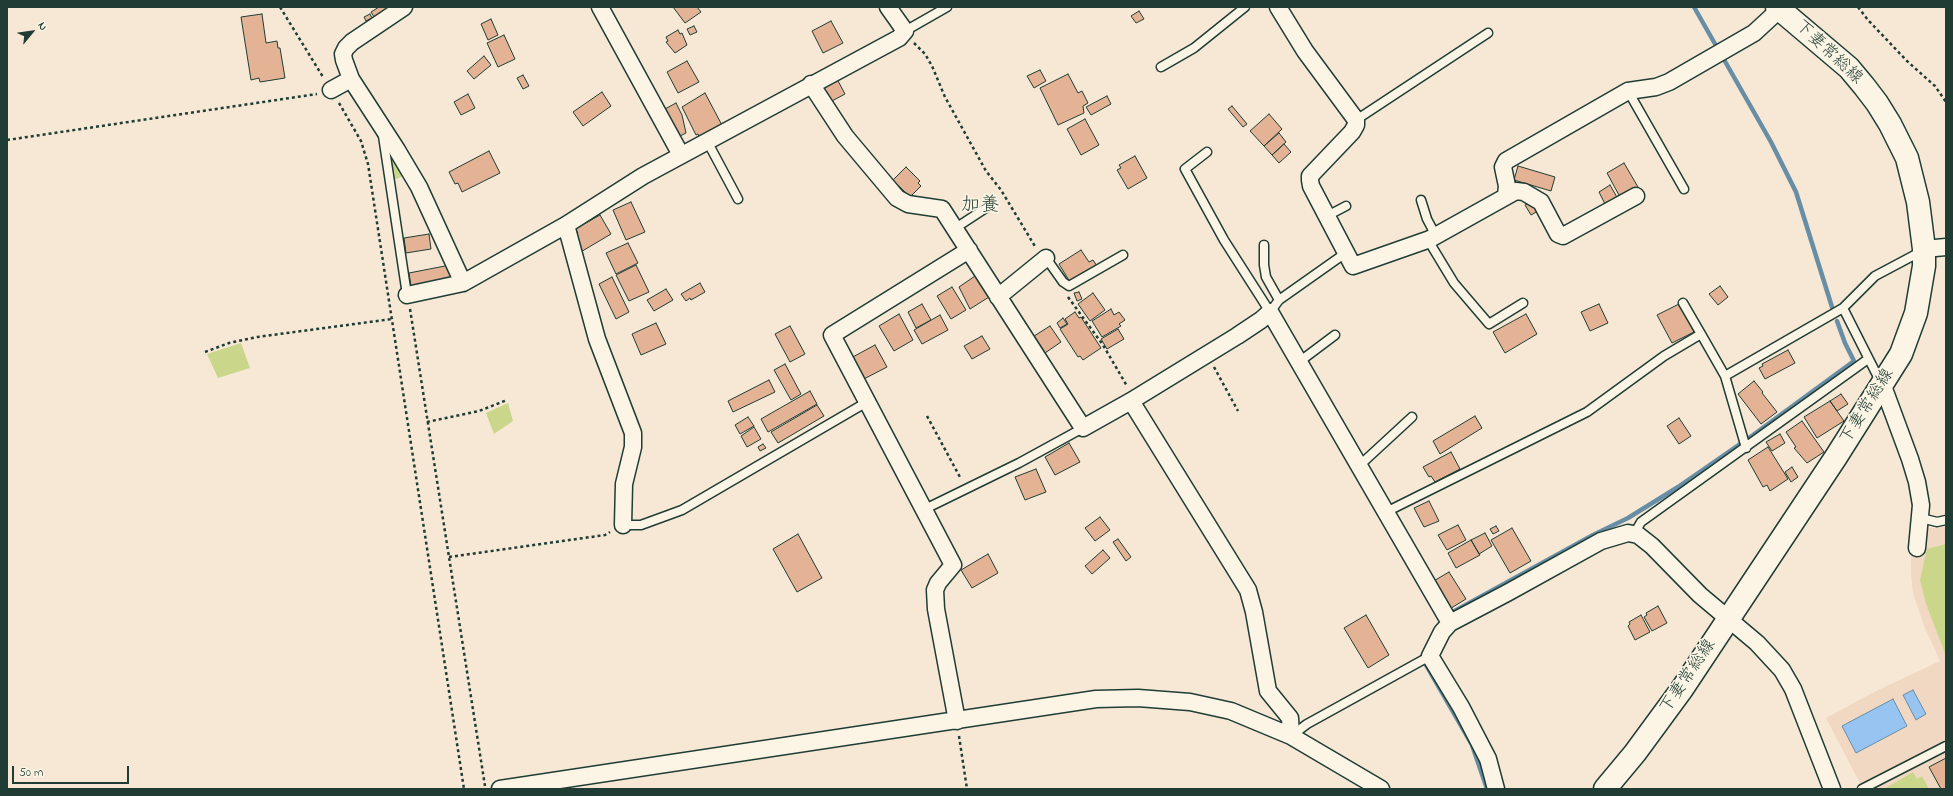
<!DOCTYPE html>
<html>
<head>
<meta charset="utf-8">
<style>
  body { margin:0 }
  #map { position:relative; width:1953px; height:796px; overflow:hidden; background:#f7e8d5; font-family:"Indie Flower",sans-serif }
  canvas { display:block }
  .frame { position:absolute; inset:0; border:8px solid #1f3d34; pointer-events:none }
  .north { position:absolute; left:12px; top:12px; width:40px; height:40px; -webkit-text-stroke:3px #fcf5e5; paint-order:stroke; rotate:61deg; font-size:11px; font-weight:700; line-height:16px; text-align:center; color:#1f3d34 }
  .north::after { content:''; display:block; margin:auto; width:14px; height:18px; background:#1f3d34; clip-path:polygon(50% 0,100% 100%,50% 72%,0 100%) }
  .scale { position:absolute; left:12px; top:766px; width:117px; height:18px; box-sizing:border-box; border:2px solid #1f3d34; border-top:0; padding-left:5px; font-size:12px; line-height:14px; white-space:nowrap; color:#1f3d34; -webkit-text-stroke:3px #fcf5e5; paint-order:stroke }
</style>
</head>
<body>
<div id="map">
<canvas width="1953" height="796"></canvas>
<div class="frame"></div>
<div class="north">N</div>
<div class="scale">50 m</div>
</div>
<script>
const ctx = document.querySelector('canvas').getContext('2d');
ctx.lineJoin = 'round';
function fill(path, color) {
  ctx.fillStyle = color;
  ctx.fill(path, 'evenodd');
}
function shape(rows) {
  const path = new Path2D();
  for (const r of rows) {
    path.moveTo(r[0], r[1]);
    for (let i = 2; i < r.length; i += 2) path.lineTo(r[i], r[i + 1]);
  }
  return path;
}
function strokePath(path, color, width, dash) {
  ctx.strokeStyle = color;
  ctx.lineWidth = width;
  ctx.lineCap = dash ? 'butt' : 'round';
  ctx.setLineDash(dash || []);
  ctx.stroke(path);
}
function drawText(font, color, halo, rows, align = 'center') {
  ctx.font = font + ' "Indie Flower","Klee One",sans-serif';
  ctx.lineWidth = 3.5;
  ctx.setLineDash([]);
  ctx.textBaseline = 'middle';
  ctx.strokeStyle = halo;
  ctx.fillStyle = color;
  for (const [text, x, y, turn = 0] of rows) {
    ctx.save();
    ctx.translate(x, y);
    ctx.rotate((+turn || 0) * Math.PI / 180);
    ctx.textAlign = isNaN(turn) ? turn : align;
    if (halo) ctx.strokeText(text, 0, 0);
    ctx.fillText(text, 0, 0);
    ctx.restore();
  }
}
fill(shape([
  [1946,527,1946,789,1863,789,1826,718,1874,692,1940,661,1925,628,1913,594,1911,574,1911,548,1925,546,1927,528]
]), '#f1d8c2');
fill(shape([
  [387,144,407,175,393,180],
  [241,343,250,368,218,378,207,354],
  [508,403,513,421,494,434,486,413],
  [1946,544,1946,656,1926,604,1920,580,1927,549],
  [1913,772,1917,779,1922,776,1929,789,1884,789]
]), '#cad78b');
const water = shape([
  [1913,690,1926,714,1916,720,1903,695,1913,690],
  [1893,699,1907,726,1856,753,1842,726,1893,699]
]);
fill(water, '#98c4f2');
strokePath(water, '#688ea6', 1);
strokePath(shape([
  [1694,7,1771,142,1796,192,1832,307],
  [1451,613,1593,535,1628,518,1678,487,1753,435,1854,361,1845,343,1837,321],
  [1426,665,1472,745,1487,789]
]), '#688ea6', 4.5);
const building = shape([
  [379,7,390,7,376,20,371,12,379,7],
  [673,7,697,7,701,12,685,23,673,7],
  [1139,11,1144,19,1136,23,1131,16,1139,11],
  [262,14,266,43,277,41,278,48,280,48,285,78,260,82,259,78,251,80,241,17,262,14],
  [370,14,372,18,366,21,364,17,370,14],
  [491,19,498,35,488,40,481,24,491,19],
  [831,21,843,43,823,53,812,31,831,21],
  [694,26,697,32,690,35,687,29,694,26],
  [678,30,680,34,682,33,687,45,675,53,666,42,668,41,666,37,678,30],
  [504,35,515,59,498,67,487,43,504,35],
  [484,56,491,65,474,79,467,71,484,56],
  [687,61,699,82,678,93,667,72,687,61],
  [1040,70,1046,81,1034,88,1027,76,1040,70],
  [1068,74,1078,93,1082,91,1088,103,1083,106,1084,113,1058,125,1040,88,1068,74],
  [523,75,529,86,523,89,517,78,523,75],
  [837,79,845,94,830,102,822,88,837,79],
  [602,92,611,106,583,126,573,112,602,92],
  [705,93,723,127,703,137,702,135,699,137,698,134,696,135,682,107,705,93],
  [468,94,475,108,461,115,454,102,468,94],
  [1107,96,1111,104,1091,115,1086,107,1107,96],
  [676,103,682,115,686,133,680,136,665,109,676,103],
  [1232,106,1247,124,1243,127,1228,109,1232,106],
  [1269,114,1282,129,1264,146,1250,131,1269,114],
  [1085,119,1099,145,1081,155,1067,129,1085,119],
  [1279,133,1286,142,1272,155,1264,146,1279,133],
  [1284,144,1291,152,1279,163,1272,155,1284,144],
  [489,151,500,173,462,192,458,183,455,184,449,172,489,151],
  [1135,156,1147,178,1128,189,1117,170,1121,168,1119,165,1135,156],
  [1624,163,1638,187,1620,197,1607,173,1624,163],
  [1518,166,1555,177,1551,191,1514,180,1518,166],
  [906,167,920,181,918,183,921,186,910,197,893,180,906,167],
  [1610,185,1618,199,1606,206,1599,192,1610,185],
  [1533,201,1538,211,1531,215,1525,205,1533,201],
  [631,202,645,232,626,240,613,210,631,202],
  [600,215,611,234,579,253,574,235,578,233,575,229,600,215],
  [429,234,431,249,406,253,404,238,429,234],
  [628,243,638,263,616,274,606,253,628,243],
  [1081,250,1089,262,1093,260,1097,266,1070,282,1059,264,1081,250],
  [450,265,453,278,411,286,409,273,450,265],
  [636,265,649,292,629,301,616,275,636,265],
  [975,276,989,297,970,309,959,287,975,276],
  [612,277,629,312,616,319,599,284,612,277],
  [700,283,705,292,691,300,690,298,686,301,681,294,700,283],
  [1720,286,1728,297,1718,305,1709,294,1720,286],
  [952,287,966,310,951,319,937,296,952,287],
  [666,289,673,300,654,311,647,300,666,289],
  [1079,292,1082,299,1077,301,1074,293,1079,292],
  [1093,293,1105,310,1090,321,1078,304,1093,293],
  [922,304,931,320,916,328,908,312,922,304],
  [1599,304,1608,323,1590,331,1581,312,1599,304],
  [1679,304,1694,332,1672,343,1657,315,1679,304],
  [1111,309,1114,315,1119,312,1125,320,1119,324,1121,326,1102,337,1092,321,1111,309],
  [1075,312,1079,318,1081,317,1101,348,1083,360,1080,356,1078,357,1060,329,1068,324,1065,319,1075,312],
  [899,314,913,340,894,351,879,326,899,314],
  [1526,314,1537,334,1505,353,1493,332,1526,314],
  [940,315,948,330,922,344,914,330,940,315],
  [1063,318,1067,324,1060,328,1057,323,1063,318],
  [656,323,666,344,641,355,632,334,656,323],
  [790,326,805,354,790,362,775,334,790,326],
  [1050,326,1061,342,1042,355,1031,338,1050,326],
  [1118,329,1124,339,1107,349,1101,339,1118,329],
  [982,336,990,349,972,359,964,346,982,336],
  [875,345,887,367,860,381,849,359,875,345],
  [1788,350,1795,363,1765,379,1759,368,1763,366,1762,364,1788,350],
  [785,364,801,394,791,400,774,370,785,364],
  [769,380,775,392,733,412,728,401,769,380],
  [1754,381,1763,392,1762,393,1777,412,1761,424,1738,394,1754,381],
  [810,391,817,404,768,432,761,419,810,391],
  [1841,394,1848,404,1837,411,1830,401,1841,394],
  [1830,401,1844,421,1817,438,1804,417,1830,401],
  [817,405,824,416,778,443,771,432,817,405],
  [1475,416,1482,428,1440,454,1433,441,1475,416],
  [748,417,754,426,740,434,735,425,748,417],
  [1679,418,1691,436,1679,444,1667,426,1679,418],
  [1802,421,1824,452,1807,463,1794,448,1796,447,1786,432,1802,421],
  [754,427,761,439,747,447,741,436,754,427],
  [1780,434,1785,443,1772,451,1766,442,1780,434],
  [1069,443,1080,462,1055,475,1045,457,1069,443],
  [763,444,766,448,760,451,758,447,763,444],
  [1768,447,1788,479,1770,491,1767,485,1763,487,1748,460,1768,447],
  [1451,452,1460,469,1435,482,1431,476,1429,477,1423,467,1451,452],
  [1792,467,1798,477,1791,482,1785,472,1792,467],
  [1036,469,1046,492,1025,500,1015,477,1036,469],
  [1429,501,1439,521,1424,527,1414,508,1429,501],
  [1100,517,1110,530,1095,541,1085,528,1100,517],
  [1458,525,1466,540,1447,550,1438,535,1458,525],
  [1496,526,1499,531,1493,534,1490,529,1496,526],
  [1512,528,1531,561,1510,573,1491,540,1512,528],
  [1485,533,1492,546,1479,554,1471,540,1485,533],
  [798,534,822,578,797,592,773,549,798,534],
  [1118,539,1131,557,1126,561,1113,542,1118,539],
  [1471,540,1480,555,1456,568,1448,553,1471,540],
  [1103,550,1110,558,1092,574,1085,566,1103,550],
  [988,554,998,573,972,588,961,570,988,554],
  [1449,572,1466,599,1448,610,1432,582,1449,572],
  [1658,606,1667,623,1652,631,1644,617,1647,615,1646,613,1658,606],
  [1366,615,1389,655,1368,668,1344,628,1366,615],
  [1641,615,1650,632,1635,640,1628,626,1630,624,1629,622,1641,615],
  [1946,758,1946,789,1941,789,1929,767,1946,758]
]);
fill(building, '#e4b396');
strokePath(building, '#1f3d34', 1);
const service = shape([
  [905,31,947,7],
  [1161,67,1194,48,1245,7],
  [1628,91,1684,189],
  [1356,120,1488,33],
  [383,136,407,295],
  [707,141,738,199],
  [1207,152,1185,169,1224,240,1270,312,1279,300,1347,252],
  [1421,200,1427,219,1436,236],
  [1327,216,1346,206],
  [954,229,989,206],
  [1428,240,1454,283,1489,324,1523,303],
  [1264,245,1264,265,1266,277,1279,300],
  [1046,258,1063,282,1069,286,1123,255],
  [1683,303,1701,334],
  [1299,362,1335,335],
  [1725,376,1843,308],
  [1880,381,1843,308,1875,276,1922,251],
  [1360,465,1412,417],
  [925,509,1019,463,1083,428],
  [1386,512,1587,412,1664,356,1701,334,1725,376,1746,448],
  [1921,518,1937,522,1946,520],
  [623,525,641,525,682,510,867,402],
  [1634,534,1641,522,1868,359],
  [1291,736,1307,724,1430,656],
  [1862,789,1946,746]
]);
const minor = shape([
  [404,7,352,42,346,48,343,54,344,60,351,79,397,150,419,187,463,283],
  [600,7,681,155],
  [1278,7,1305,51,1356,120,1356,125,1352,132,1310,176,1310,180,1311,186,1353,266,1430,239,1516,191,1524,192,1541,202,1558,234,1563,236,1636,196],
  [811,84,845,136,897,198,908,204,942,209,1083,428,1131,401,1237,336,1261,320,1270,312,1450,623],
  [331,90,351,79],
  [1506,195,1507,186,1503,167,1506,161,1628,91,1656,87,1669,82,1754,33,1780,9],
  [566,225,597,339,633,433,633,447,624,484,623,525],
  [1924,249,1946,247],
  [407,295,463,283,566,225,643,176,899,38,905,31,888,7],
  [998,297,1046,258],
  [1883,386,1910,459,1917,482,1921,505,1917,548],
  [1131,401,1248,590,1254,612,1268,691,1290,718,1291,736],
  [957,721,936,609,935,590,938,583,953,565,832,335,969,250],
  [500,789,1096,699,1138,698,1190,702,1231,711,1291,736,1381,789],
  [1496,789,1488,759,1461,707,1430,656,1442,632,1450,623,1507,593,1601,541,1628,533,1638,535,1652,546,1700,595,1757,643,1782,670,1793,689,1832,789]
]);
const secondary = shape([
  [1605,789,1635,753,1682,689,1836,457,1901,354,1916,313,1924,266,1924,249,1918,202,1907,158,1890,124,1877,103,1864,86,1849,68,1777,7]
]);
strokePath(service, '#1f3d34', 11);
strokePath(minor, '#1f3d34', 19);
strokePath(secondary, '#1f3d34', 25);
strokePath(shape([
  [280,7,323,77],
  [1858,7,1868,20,1907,61,1935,86,1946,102],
  [914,43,925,54,932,66,945,97,986,171,1001,190,1036,248],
  [339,103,361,141,368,164,464,789],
  [7,140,317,94],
  [1068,297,1103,345,1127,386],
  [410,309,485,786],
  [205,352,229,343,257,337,392,319],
  [1214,367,1238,411],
  [927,416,961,479],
  [427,422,479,411,507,400],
  [449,557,605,535,610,532],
  [959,736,967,789]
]), '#1f3d34', 2.5, [3, 3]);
strokePath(service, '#fcf5e5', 8);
strokePath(minor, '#fcf5e5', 16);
strokePath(secondary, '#fcf5e5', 22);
drawText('17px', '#1f3d34', '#fcf5e5', [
  ["下妻常総線",1828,53,43],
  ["下妻常総線",1868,407,-58],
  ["下妻常総線",1689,677,-56]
]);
drawText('19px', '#1f3d34', '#fcf5e5', [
  ["加養",980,207]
]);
</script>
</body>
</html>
